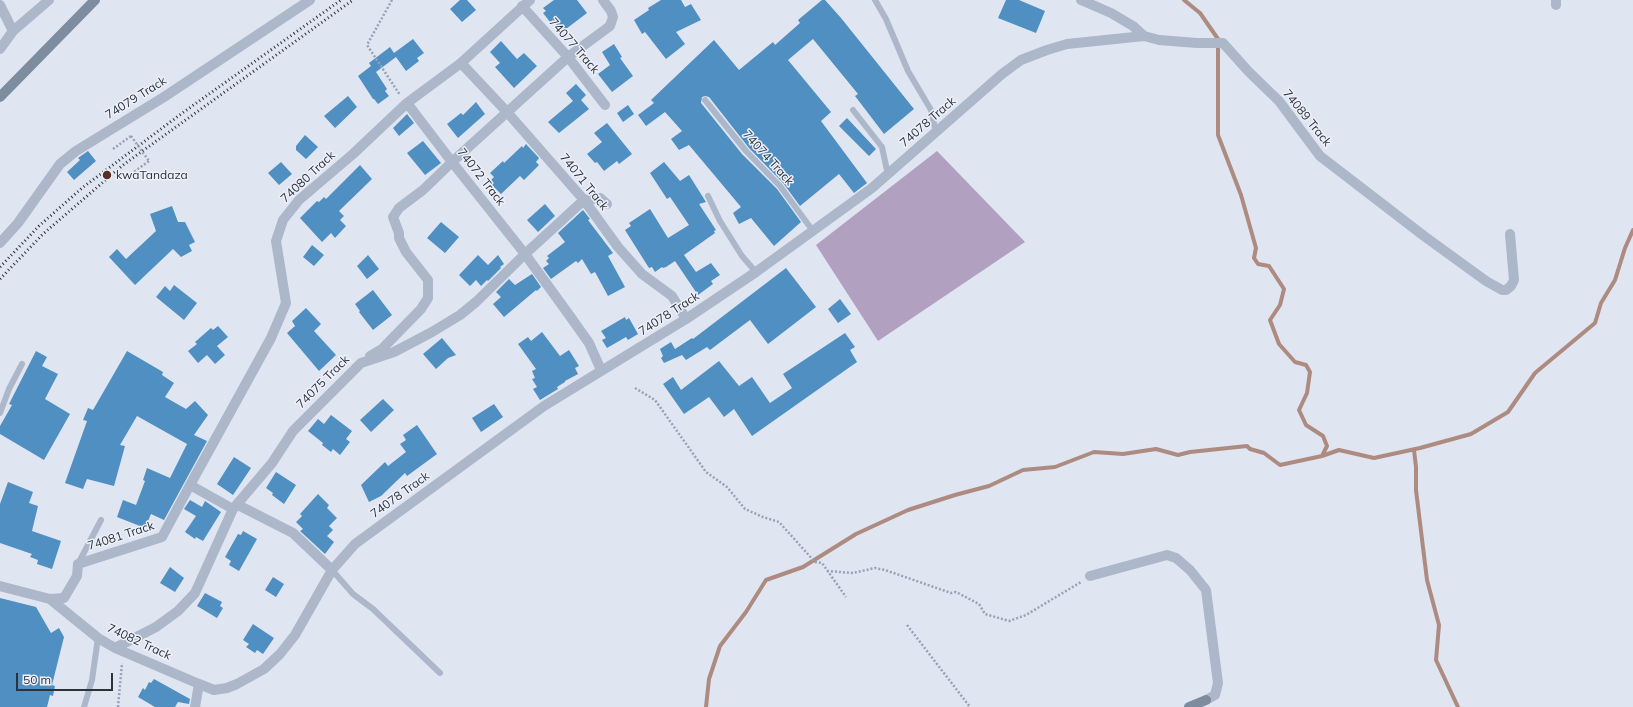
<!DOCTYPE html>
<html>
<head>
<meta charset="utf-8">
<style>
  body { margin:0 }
  #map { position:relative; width:1633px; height:707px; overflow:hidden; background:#e0e5f2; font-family:Mulish,sans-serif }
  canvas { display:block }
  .scale { position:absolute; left:16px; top:673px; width:97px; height:18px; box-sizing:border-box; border:2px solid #2b3239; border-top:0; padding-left:5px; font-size:12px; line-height:14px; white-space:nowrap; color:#2b3239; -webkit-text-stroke:3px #edf0fa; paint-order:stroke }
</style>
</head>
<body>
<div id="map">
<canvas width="1633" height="707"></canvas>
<div class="scale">50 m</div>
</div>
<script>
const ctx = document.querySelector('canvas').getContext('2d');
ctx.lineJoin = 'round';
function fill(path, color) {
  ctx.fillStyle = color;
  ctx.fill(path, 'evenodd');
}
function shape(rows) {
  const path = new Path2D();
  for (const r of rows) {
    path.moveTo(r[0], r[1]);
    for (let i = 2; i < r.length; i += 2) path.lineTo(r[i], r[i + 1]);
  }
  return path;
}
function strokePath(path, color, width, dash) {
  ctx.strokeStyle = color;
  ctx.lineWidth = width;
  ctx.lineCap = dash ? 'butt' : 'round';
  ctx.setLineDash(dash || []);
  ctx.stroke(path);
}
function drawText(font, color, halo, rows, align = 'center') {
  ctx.font = font + ' Mulish,sans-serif';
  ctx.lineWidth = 3;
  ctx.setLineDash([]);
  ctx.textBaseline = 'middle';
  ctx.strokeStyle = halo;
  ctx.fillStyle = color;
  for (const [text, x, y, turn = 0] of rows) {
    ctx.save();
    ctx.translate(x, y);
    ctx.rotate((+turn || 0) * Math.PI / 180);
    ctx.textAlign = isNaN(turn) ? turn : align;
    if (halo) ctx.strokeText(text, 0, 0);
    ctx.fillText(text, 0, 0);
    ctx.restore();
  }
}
fill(shape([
  [937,151,1025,242,878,341,816,245]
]), '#b2a0c1');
strokePath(shape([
  [1184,0,1200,13,1218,39,1218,135,1241,195,1256,248,1254,258,1258,264,1269,266,1284,289,1280,305,1270,320,1279,344,1295,362,1306,365,1310,372,1307,393,1299,410,1306,425,1323,436,1327,446,1322,456],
  [1414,450,1416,467,1416,490,1427,580,1439,625,1436,660,1458,707],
  [706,707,709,679,720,646,746,612,766,580,803,567,856,534,908,510,955,495,989,486,1023,470,1055,467,1094,452,1123,454,1156,449,1178,455,1190,452,1247,446,1250,449,1264,453,1280,465,1322,456,1339,450,1374,458,1420,448,1471,434,1508,412,1535,373,1595,323,1601,303,1615,280,1625,248,1633,230]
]), '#ae8b80', 4);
fill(shape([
  [460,0,467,0,476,10,462,22,450,9],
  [554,0,577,0,587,13,562,32,553,20,550,22,543,13,546,11,543,8],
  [661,0,681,0,685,7,691,4,701,20,676,32,685,44,666,59,645,32,642,34,634,20,649,10,648,8],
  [822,0,825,0,841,18,914,109,884,134,855,96,858,94,813,39,788,60,831,112,821,121,867,183,854,193,839,174,800,206,783,183,749,148,709,97,705,96,702,97,701,103,742,154,777,189,801,222,774,246,751,218,739,224,733,213,741,207,689,145,679,150,671,139,682,131,665,112,646,126,638,115,654,103,651,100,714,40,739,70,773,42,775,45,800,23,798,20],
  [1006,0,1019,0,1045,11,1036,33,998,18],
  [413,39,424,53,417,58,419,61,406,71,396,57,376,72,387,89,385,91,389,96,378,104,374,99,373,99,358,76,371,66,369,63,390,47,394,53],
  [501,41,517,59,524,53,537,66,514,88,495,67,500,63,490,52],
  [614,44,622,57,620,58,633,76,612,92,598,74,610,65,602,52],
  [576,84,586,95,581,100,589,109,559,133,548,122,573,101,566,93],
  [348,96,357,107,335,128,324,116],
  [476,102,485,114,458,138,447,124,461,113,463,115],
  [628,105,634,114,623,122,617,113],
  [407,114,414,123,399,136,393,128],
  [847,118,876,149,869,156,839,126],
  [607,123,632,154,619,164,617,161,604,171,597,162,595,163,587,154,602,142,594,133],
  [305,135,318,147,306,159,296,150,296,146],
  [423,141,441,163,425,175,407,153],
  [526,144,539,158,536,162,539,165,524,180,520,176,501,194,489,182,494,177,490,173,503,161,504,163,522,146,523,148],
  [88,151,96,161,74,180,67,172,80,160,78,158],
  [281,162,292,174,279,185,268,173],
  [664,162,680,181,689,175,706,202,699,204,716,230,714,231,715,233,684,255,696,272,711,263,720,275,711,281,713,284,698,295,675,261,666,267,663,268,662,267,655,272,652,267,649,268,625,230,631,226,629,223,650,209,668,238,689,225,670,197,667,199,650,173],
  [360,165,372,179,339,211,344,216,340,220,346,226,335,238,331,233,322,242,300,218,317,201,319,202,324,197,326,199],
  [545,204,555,216,538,232,527,220],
  [172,206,178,222,185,222,195,242,189,245,192,251,181,257,173,249,135,285,109,257,117,249,126,259,156,231,150,214],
  [583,210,590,219,588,220,613,253,608,256,625,287,608,296,595,272,591,274,582,259,578,263,576,261,551,279,543,268,549,264,546,261,549,258,547,256,565,242,558,233],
  [441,222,459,237,445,253,427,238],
  [312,245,324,255,314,266,303,257],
  [368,255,379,269,367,279,357,266],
  [478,255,488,265,498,255,504,264,500,267,501,268,488,281,487,280,481,286,476,280,470,286,459,275],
  [786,268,816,307,768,344,750,320,710,350,707,347,686,360,682,355,664,363,661,358,663,356,660,349,671,342,675,349,692,338,693,339],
  [532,274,541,287,537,291,536,290,504,317,493,304,501,297,496,292,509,279,515,285],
  [174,285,197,303,184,320,156,297,165,286,170,291],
  [373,290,392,315,373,330,359,312,360,311,355,304],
  [840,299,851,314,838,323,828,309],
  [306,308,321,324,314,331,336,355,319,371,287,333,295,326,292,321],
  [625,317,626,320,629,318,638,334,628,340,626,337,607,348,602,340,606,338,601,331],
  [218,326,228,337,217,346,225,355,215,364,207,355,198,363,188,351,197,344,195,342,211,328,213,330],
  [542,332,560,356,569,350,579,366,575,368,578,374,565,381,565,382,557,387,558,389,540,400,533,389,537,387,532,379,535,378,532,371,536,369,518,344,528,337,531,341],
  [845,333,855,347,850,350,857,362,752,436,734,409,724,417,709,397,684,414,663,384,673,377,681,390,719,361,739,386,752,377,770,403,792,388,783,374],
  [442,338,456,355,448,358,436,369,423,354],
  [36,351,47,357,42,366,58,374,45,399,70,414,44,460,0,434,0,426,12,405,9,404],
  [127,351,163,372,162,375,174,383,165,397,186,409,195,401,208,415,194,435,207,441,164,520,151,514,145,528,117,517,123,500,136,505,145,481,143,480,147,468,170,478,187,444,137,416,120,445,125,446,114,486,87,479,83,489,65,483,87,421,83,420,88,408,93,410],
  [383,399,394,410,371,432,360,420],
  [494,404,503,417,481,432,472,418],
  [331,415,352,431,346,439,350,442,340,455,333,449,331,452,322,445,323,443,308,431,318,419,324,424],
  [417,425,437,454,407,476,405,473,381,496,369,502,361,485,385,462,388,466,406,452,400,444,406,440,403,435],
  [234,457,251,468,233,495,217,484],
  [276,472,296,485,284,504,272,495,273,493,266,488],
  [8,482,33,492,29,503,38,506,32,531,61,541,52,569,37,564,38,560,30,557,32,554,0,543,0,504],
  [318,494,329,505,327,508,337,518,329,526,333,530,327,536,334,542,325,554,300,531,303,529,296,522,302,516,300,514],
  [190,500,202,507,205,501,221,512,203,541,196,537,195,539,185,532,196,516,184,509],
  [243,531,257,539,239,571,229,565,231,561,225,557,238,534,241,535],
  [170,567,184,578,175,592,160,583],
  [273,577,284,584,276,597,265,590],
  [205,593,222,602,220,606,223,608,217,618,197,606],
  [0,598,36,607,51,633,59,628,64,637,52,685,55,686,53,696,50,695,47,707,0,707],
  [253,624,274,638,263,654,257,650,255,653,246,647,249,644,243,640],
  [154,679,190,699,189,704,178,702,175,707,155,707,138,697,143,688,145,690,149,682,151,683]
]), '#4f8fc1');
strokePath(shape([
  [392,0,367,45,400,95],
  [113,149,131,136],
  [131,174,149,161],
  [635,388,655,400,706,472,727,487,745,509,763,517,779,522,815,562,822,563,846,597],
  [827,571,853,573,875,568,885,570,951,593,956,592,979,604,985,614,1009,621,1026,615,1081,582],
  [907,625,970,707],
  [118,707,122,663]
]), '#96a2b6', 2.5, [2, 2]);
strokePath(shape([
  [875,0,886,19,908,71,931,110,936,133],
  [705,100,746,151,780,186,813,231],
  [853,110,882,147,888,175],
  [708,196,720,221,742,256,756,272],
  [0,413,9,389,22,364],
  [78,564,101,520],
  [332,570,353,594,373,609,440,673],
  [84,707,92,680,98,638]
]), '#acb7ca', 6);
strokePath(shape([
  [1081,0,1111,13,1133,26,1144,36,1159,40,1197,43,1223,43,1249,72,1279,101,1320,156,1424,236,1486,281,1502,290,1506,290,1511,286,1514,280,1510,234],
  [0,5,13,31,0,49],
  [1556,5,1556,0],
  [522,6,568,57,605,105],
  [13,31,49,0],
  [461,63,507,112,584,200,618,247,642,274,672,296,686,319],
  [407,103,452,162,525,254,572,319,589,343,601,370],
  [0,243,18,223,60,164,76,151,164,97,310,0],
  [370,356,382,349,421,309,428,298,428,280,406,252,399,238,399,233,393,217,399,208,423,190,452,162,568,57,610,26,613,17,611,11,603,0],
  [190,485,271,338,286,303,276,241,283,220,299,200,353,154,407,103,461,63,530,0],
  [238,505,293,533,332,570],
  [1090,576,1167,555,1176,558,1190,570,1206,590,1218,683,1215,695,1206,700],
  [0,586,50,599,98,638,115,648,199,684,214,690,227,688,237,684,264,669,280,654,295,635,332,570,355,544,544,406,686,319,756,272,872,188,1002,74,1021,60,1047,50,1067,44,1144,36],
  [50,599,64,598,77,576,78,564,162,537,190,485,233,509],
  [115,648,156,627,178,611,195,593,233,509,272,463,293,431,361,363,394,352,432,332,460,315,476,302,525,254,584,200,600,198,607,204],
  [195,707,199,684]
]), '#acb7ca', 10);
strokePath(shape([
  [0,97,95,0],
  [1189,707,1206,700]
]), '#7d8c9e', 10);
strokePath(shape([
  [0,267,39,226,82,188,181,114,341,0],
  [0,279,43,234,123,165,353,0]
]), '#2b3239', 3, [1, 3]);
strokePath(shape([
  [131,136,149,161]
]), '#96a2b6', 2.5, [2, 2]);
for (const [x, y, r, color] of [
  [107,175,5,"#593021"]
]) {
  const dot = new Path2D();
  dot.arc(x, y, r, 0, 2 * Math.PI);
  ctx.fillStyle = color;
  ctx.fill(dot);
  strokePath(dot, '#edf0fa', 1.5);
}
drawText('12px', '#2b3239', '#edf0fa', [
  ["74077 Track",574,46,49],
  ["74079 Track",136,98,-32],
  ["74089 Track",1307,118,51],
  ["74078 Track",928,122,-41],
  ["74074 Track",768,158,48],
  ["74080 Track",308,177,-43],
  ["74072 Track",481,177,52],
  ["74071 Track",584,182,51],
  ["74078 Track",669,314,-33],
  ["74075 Track",323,382,-45],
  ["74078 Track",400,495,-36],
  ["74081 Track",121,536,-18],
  ["74082 Track",139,642,25]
]);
drawText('12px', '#2b3239', '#edf0fa', [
  ["kwaTandaza",116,175]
], 'left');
</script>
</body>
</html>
